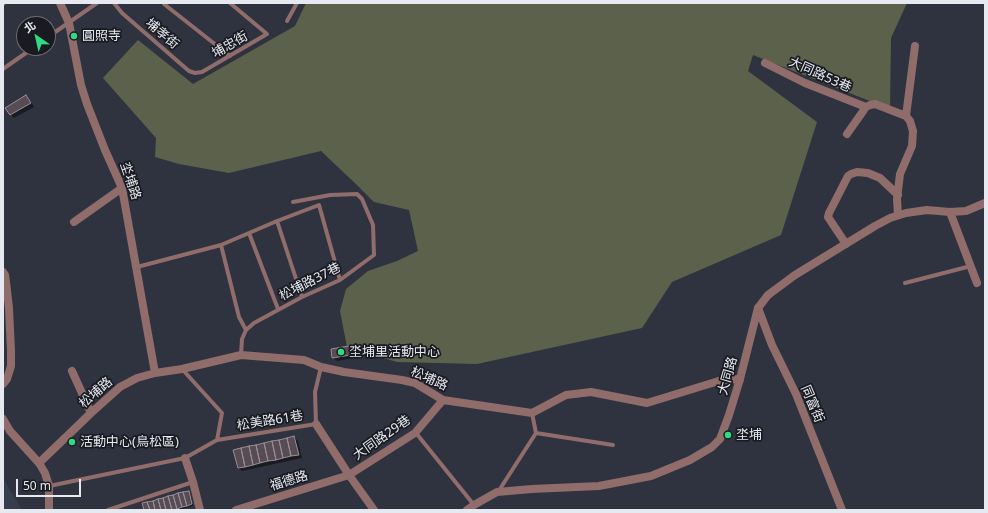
<!DOCTYPE html>
<html>
<head>
<meta charset="utf-8">
<style>
  body { margin:0 }
  #map { position:relative; width:988px; height:513px; overflow:hidden; background:#2f333f; font-family:"Noto Sans","Noto Sans TC",sans-serif }
  canvas { display:block }
  .frame { position:absolute; inset:0; border:4px solid #e6e9f0; pointer-events:none }
  .north { position:absolute; left:16px; top:16px; width:40px; height:40px; box-sizing:border-box; background:#191b20; border:1px solid #6b6d73; border-radius:50%; rotate:326deg; font-size:11px; font-weight:700; line-height:16px; text-align:center; color:#e6e9f0 }
  .north::after { content:''; display:block; margin:auto; width:14px; height:18px; background:#32d882; clip-path:polygon(50% 0,100% 100%,50% 72%,0 100%) }
  .scale { position:absolute; left:16px; top:479px; width:65px; height:18px; box-sizing:border-box; border:2px solid #e6e9f0; border-top:0; padding-left:5px; font-size:12px; line-height:14px; white-space:nowrap; color:#e6e9f0; -webkit-text-stroke:3px #191b20; paint-order:stroke }
</style>
</head>
<body>
<div id="map">
<canvas width="988" height="513"></canvas>
<div class="frame"></div>
<div class="north">北</div>
<div class="scale">50 m</div>
</div>
<script>
const ctx = document.querySelector('canvas').getContext('2d');
ctx.lineJoin = 'round';
function fill(path, color) {
  ctx.fillStyle = color;
  ctx.fill(path, 'evenodd');
}
function shape(rows) {
  const path = new Path2D();
  for (const r of rows) {
    path.moveTo(r[0], r[1]);
    for (let i = 2; i < r.length; i += 2) path.lineTo(r[i], r[i + 1]);
  }
  return path;
}
function strokePath(path, color, width, dash) {
  ctx.strokeStyle = color;
  ctx.lineWidth = width;
  ctx.lineCap = dash ? 'butt' : 'round';
  ctx.setLineDash(dash || []);
  ctx.stroke(path);
}
function drawText(font, color, halo, rows, align = 'center') {
  ctx.font = font + ' "Noto Sans","Noto Sans TC",sans-serif';
  ctx.lineWidth = 3.5;
  ctx.setLineDash([]);
  ctx.textBaseline = 'middle';
  ctx.strokeStyle = halo;
  ctx.fillStyle = color;
  for (const [text, x, y, turn = 0] of rows) {
    ctx.save();
    ctx.translate(x, y);
    ctx.rotate((+turn || 0) * Math.PI / 180);
    ctx.textAlign = isNaN(turn) ? turn : align;
    if (halo) ctx.strokeText(text, 0, 0);
    ctx.fillText(text, 0, 0);
    ctx.restore();
  }
}
fill(shape([
  [3,478,22,510,3,510]
]), '#363d4d');
fill(shape([
  [306,3,907,3,891,38,890,109,753,55,748,71,817,122,781,235,672,282,642,328,477,364,397,362,347,347,340,311,346,289,368,271,397,261,418,251,409,210,374,202,359,187,321,151,229,173,179,164,155,157,156,138,103,78,138,40,193,84,295,26]
]), '#5c614c');
fill(shape([
  [26,96,30,100,34,107,14,118,11,115,7,108],
  [349,347,353,350,354,358,337,361,333,357],
  [294,437,298,441,302,458,242,471,238,468],
  [188,492,190,493,193,506,177,510,145,510]
]), '#0007');
const building = shape([
  [26,95,31,103,10,115,5,108,26,95],
  [349,346,351,355,332,358,331,349,349,346],
  [294,436,299,455,291,456,287,438,294,436],
  [287,438,291,456,283,458,279,440,287,438],
  [279,440,283,458,276,460,272,441,279,440],
  [272,441,276,460,268,461,264,443,272,441],
  [264,443,268,461,260,463,256,445,264,443],
  [256,445,260,463,253,465,249,446,256,445],
  [249,446,253,465,245,467,241,448,249,446],
  [241,448,245,467,238,468,233,450,241,448],
  [189,491,192,504,187,506,183,492,189,491],
  [183,492,187,506,182,507,178,493,183,492],
  [178,493,182,507,177,509,173,495,178,493],
  [173,495,177,509,172,510,168,496,173,495],
  [168,496,172,510,166,510,163,498,168,496],
  [163,498,166,510,161,510,158,499,163,498],
  [158,499,161,510,155,510,153,501,158,499],
  [153,501,155,510,150,510,147,502,153,501],
  [147,502,150,510,144,510,142,503,147,502]
]);
fill(building, '#584c54');
strokePath(building, '#9a8d96', 1);
strokePath(shape([
  [114,3,122,13,189,71,195,73,202,72,267,34,230,3],
  [3,4,4,3],
  [164,4,230,56],
  [287,21,297,3],
  [48,37,97,3],
  [3,69,33,48],
  [277,221,302,297],
  [249,233,278,309],
  [221,245,277,221,319,205,340,280],
  [137,267,221,245,239,317,246,330],
  [905,283,971,266],
  [241,355,242,339,246,330,254,323,302,297,340,280,374,255,373,225,362,199,357,194,330,195,293,202],
  [182,369,222,413,217,440],
  [416,433,474,505],
  [536,433,613,445],
  [49,486,185,458,217,440,316,424,315,392,321,367],
  [498,492,536,433,532,413],
  [108,510,193,482]
]), '#906c6a', 4);
strokePath(shape([
  [60,3,69,23,81,85,87,104,105,150,122,188,155,373],
  [765,63,805,83,866,107],
  [906,116,915,46],
  [847,134,866,107,870,105,875,104,906,116,910,121,913,131,912,146,900,174,897,199,898,215],
  [950,212,977,283],
  [74,222,122,188],
  [846,244,828,217,829,213,848,176,851,174,857,172,868,173,880,178,898,195],
  [3,272,5,275,6,282,9,308,11,351,11,366,7,379,3,384],
  [758,308,772,345,796,394,842,510],
  [72,371,91,413],
  [316,424,349,475,374,510],
  [185,458,193,482,200,510],
  [39,463,91,413,120,387,137,378,155,373,182,369,241,355,304,360,321,367,344,372,402,380,415,383,443,400,532,413,566,395,591,392,647,403,722,380,740,379],
  [236,510,349,475,415,433,443,400]
]), '#906c6a', 8);
strokePath(shape([
  [3,419,10,431,39,463,45,473,49,486,49,510],
  [467,510,474,505,497,492,532,489,599,486,651,476,690,460,712,447,720,439,729,415,740,379,758,308,768,295,795,275,875,226,890,218,906,213,927,210,950,212,966,211,985,203]
]), '#906c6a', 8);
for (const [x, y, r, color] of [
  [74,36,4,"#32d882"],
  [341,352,4,"#32d882"],
  [728,435,4,"#32d882"],
  [72,442,4,"#32d882"]
]) {
  const dot = new Path2D();
  dot.arc(x, y, r, 0, 2 * Math.PI);
  ctx.fillStyle = color;
  ctx.fill(dot);
  strokePath(dot, '#191b20', 1.5);
}
drawText('13px', '#e6e9f0', '#191b20', [
  ["埔孝街",162,34,40],
  ["埔忠街",230,45,-30],
  ["大同路53巷",820,75,24],
  ["坔埔路",130,181,71],
  ["松埔路37巷",310,282,-27],
  ["大同路",728,376,-74],
  ["松埔路",429,379,24],
  ["松埔路",96,393,-41],
  ["同富街",812,404,67],
  ["松美路61巷",270,421,-9],
  ["大同路29巷",382,438,-35],
  ["福德路",289,481,-17]
]);
drawText('13px', '#e6e9f0', '#191b20', [
  ["圓照寺",82,36],
  ["坔埔里活動中心",349,352],
  ["坔埔",736,435],
  ["活動中心(鳥松區)",80,442]
], 'left');
</script>
</body>
</html>
